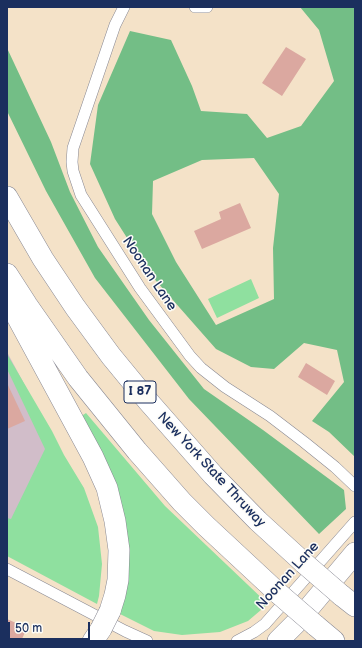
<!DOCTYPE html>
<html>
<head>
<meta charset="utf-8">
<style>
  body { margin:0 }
  #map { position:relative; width:362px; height:648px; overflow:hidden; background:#f4e2c8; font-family:"Balsamiq Sans",sans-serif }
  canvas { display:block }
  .frame { position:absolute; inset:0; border:8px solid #1b2f5e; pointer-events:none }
  .scale { position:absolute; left:8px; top:622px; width:82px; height:18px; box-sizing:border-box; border:2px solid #1b2f5e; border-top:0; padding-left:5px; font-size:12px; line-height:14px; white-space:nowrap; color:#1b2f5e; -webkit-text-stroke:3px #fdfcf7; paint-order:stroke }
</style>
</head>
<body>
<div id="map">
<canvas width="362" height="648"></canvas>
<div class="frame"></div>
<div class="scale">50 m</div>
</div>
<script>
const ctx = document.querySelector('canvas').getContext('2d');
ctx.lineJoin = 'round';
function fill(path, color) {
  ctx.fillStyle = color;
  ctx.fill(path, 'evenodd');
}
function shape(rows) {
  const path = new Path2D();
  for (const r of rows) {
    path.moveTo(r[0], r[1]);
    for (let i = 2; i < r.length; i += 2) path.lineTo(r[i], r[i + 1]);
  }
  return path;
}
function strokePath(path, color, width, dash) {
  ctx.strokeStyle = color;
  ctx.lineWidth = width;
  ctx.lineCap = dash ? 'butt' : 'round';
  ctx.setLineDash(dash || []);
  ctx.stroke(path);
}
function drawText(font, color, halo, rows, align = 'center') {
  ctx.font = font + ' "Balsamiq Sans",sans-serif';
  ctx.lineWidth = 3;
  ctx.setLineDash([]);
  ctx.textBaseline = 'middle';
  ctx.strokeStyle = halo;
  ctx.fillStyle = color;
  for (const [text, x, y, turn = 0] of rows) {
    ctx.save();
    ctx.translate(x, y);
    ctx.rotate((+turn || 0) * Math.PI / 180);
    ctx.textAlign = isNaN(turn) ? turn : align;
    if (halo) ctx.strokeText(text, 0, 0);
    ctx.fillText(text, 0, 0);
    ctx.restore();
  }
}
fill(shape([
  [7,352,42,417,61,465,7,547]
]), '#d1bdc9');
fill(shape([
  [251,279,259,298,217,318,208,299],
  [7,354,52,431,64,455,84,488,98,527,102,564,99,596,97,604,7,556,7,518,11,519,45,449,7,369],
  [86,413,165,506,268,604,248,621,220,632,182,635,154,631,120,614,126,586,80,417]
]), '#8fe09f');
fill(shape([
  [300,7,355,7,355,457,329,432,312,421,344,382,337,350,304,343,274,369,251,367,216,349,150,274,115,219,90,164,98,105,130,31,171,40,192,86,201,111,247,114,267,138,301,126,334,81,319,30],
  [254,158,279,194,273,248,274,299,216,325,176,262,152,214,153,181,202,160],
  [7,48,51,142,70,192,98,247,149,320,204,389,263,430,344,490,346,509,319,534,189,399,95,278,46,191,7,111]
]), '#73be86');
fill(shape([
  [286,47,306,59,282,96,262,83],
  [240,203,251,228,202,249,194,231,221,219,219,212],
  [306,363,335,381,327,395,298,377],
  [7,383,25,421,7,429],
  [7,619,27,628,21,641,7,641]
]), '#dba8a0');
const street = shape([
  [124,7,115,25,73,148,72,162,73,171,81,195,140,288,190,356,201,368,225,387,270,416,304,442,335,467,355,486],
  [195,7,207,7],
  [7,569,125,631,147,641],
  [237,641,254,632,265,624,355,522]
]);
const highway = shape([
  [7,197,43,259,75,307,111,356,148,401,213,475,258,521,304,563],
  [7,274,27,305,78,378,137,451,182,502,206,526,278,593],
  [7,298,93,457,107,488,115,521,119,550,118,580,115,595,110,611],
  [341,595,355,606],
  [315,625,334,641],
  [93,641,101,629],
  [278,641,297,622,355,553]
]);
strokePath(street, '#888893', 12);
strokePath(highway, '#888893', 22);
strokePath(street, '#fff', 11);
strokePath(highway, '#fff', 21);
const highwayBridge = shape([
  [304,563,341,595],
  [278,593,315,625],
  [101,629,110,611]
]);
strokePath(highwayBridge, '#888893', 22, []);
strokePath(highwayBridge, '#fff', 21);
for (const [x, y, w] of [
  [140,392,32]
]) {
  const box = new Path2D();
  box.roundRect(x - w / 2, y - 11, w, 22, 3);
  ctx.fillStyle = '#fdfcf7';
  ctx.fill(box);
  strokePath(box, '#1b2f5e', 1);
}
drawText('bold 13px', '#1b2f5e', null, [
  ["I 87",140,392]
]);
drawText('14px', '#1b2f5e', '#fdfcf7', [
  ["Noonan Lane",149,274,56],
  ["New York State Thruway",211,470,47],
  ["Noonan Lane",288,576,-48]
]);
</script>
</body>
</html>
